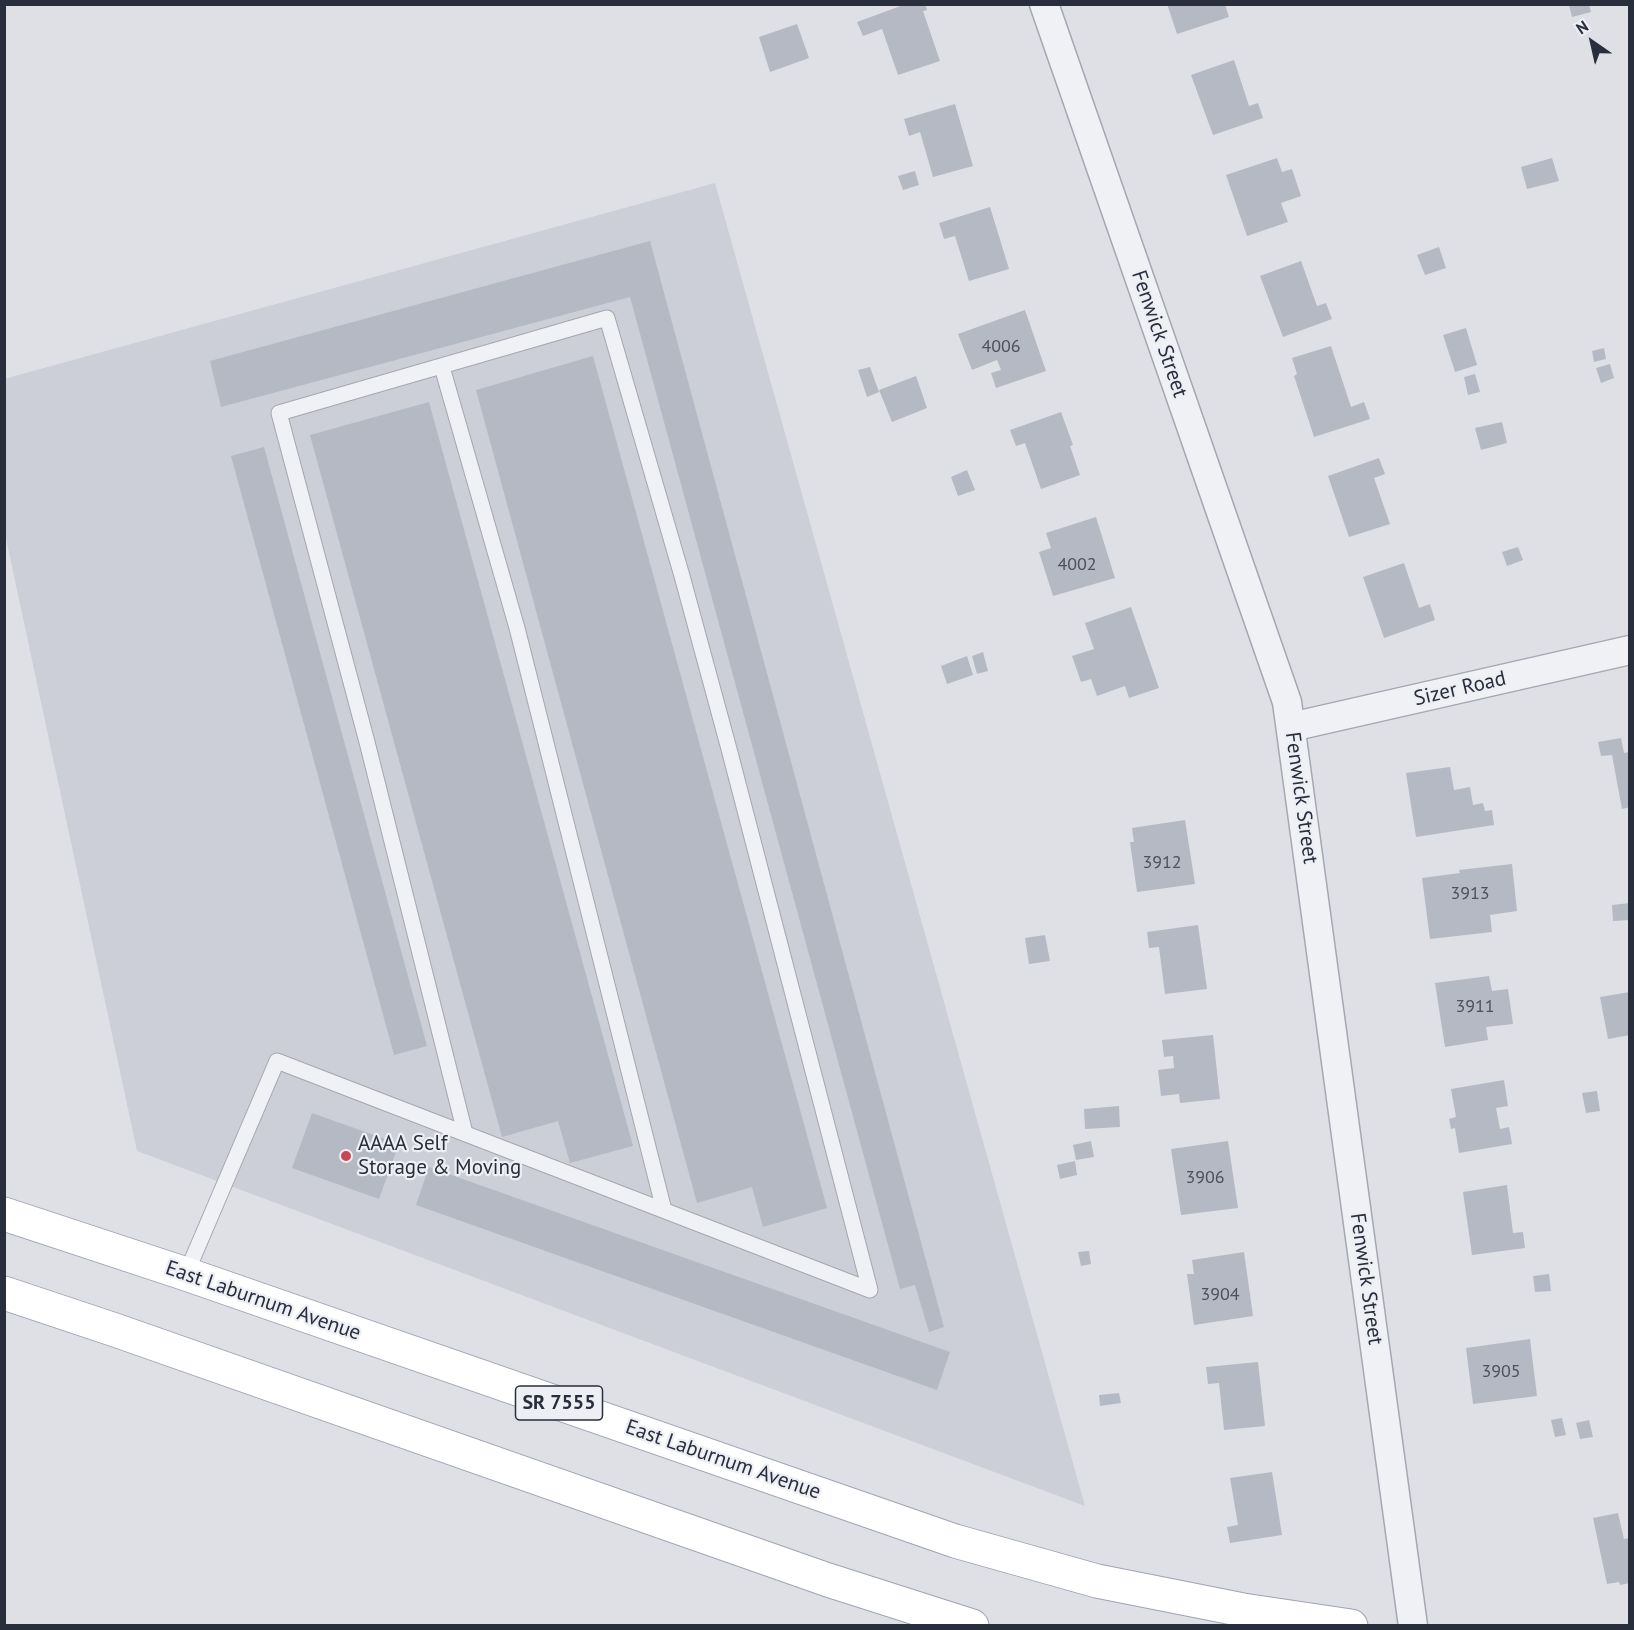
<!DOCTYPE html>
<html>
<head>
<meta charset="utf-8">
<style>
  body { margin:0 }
  #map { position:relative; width:1634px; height:1630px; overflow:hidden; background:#dee0e6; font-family:"PT Sans",sans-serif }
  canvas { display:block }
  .frame { position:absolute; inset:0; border:6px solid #282e3c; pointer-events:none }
  .north { position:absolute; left:1562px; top:12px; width:60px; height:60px; -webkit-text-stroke:4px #edeff4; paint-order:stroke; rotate:326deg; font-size:16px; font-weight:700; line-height:24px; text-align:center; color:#282e3c }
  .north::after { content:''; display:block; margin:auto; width:21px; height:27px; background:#282e3c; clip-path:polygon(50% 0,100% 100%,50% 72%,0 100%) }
</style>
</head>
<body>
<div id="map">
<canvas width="1634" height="1630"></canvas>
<div class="frame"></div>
<div class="north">N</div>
</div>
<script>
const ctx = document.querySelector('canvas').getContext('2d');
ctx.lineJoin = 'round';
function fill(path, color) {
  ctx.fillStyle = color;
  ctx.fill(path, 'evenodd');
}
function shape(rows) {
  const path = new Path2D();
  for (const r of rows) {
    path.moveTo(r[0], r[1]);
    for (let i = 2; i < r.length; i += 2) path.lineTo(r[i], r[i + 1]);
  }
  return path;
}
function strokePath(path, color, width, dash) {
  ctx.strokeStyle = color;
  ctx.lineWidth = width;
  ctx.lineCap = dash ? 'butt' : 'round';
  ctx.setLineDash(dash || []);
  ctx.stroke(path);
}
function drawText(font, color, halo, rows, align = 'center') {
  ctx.font = font + ' "PT Sans",sans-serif';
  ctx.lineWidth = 4.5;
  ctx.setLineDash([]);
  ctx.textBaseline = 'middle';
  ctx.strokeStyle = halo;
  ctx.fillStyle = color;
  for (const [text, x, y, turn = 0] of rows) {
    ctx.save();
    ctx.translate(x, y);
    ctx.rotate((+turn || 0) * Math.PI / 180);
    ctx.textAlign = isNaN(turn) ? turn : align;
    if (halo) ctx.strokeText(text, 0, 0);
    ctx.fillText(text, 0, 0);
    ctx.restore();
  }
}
fill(shape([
  [715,183,1085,1506,137,1151,5,534,4,379]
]), '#cccfd8');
fill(shape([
  [906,4,925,4,927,10,923,11,940,61,898,75,882,29,863,36,857,22],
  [1167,4,1225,4,1229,17,1177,34],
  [1569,5,1589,5,1591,12,1572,17],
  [797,24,809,58,770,72,759,37],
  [1234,60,1249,106,1258,103,1263,118,1213,135,1191,75],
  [955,104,973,166,933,177,920,132,909,136,904,119],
  [1277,158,1282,172,1292,169,1301,196,1281,203,1288,222,1247,236,1226,175],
  [1552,158,1559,181,1527,189,1521,167],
  [915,171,919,185,903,190,898,176],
  [990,207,1009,269,969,281,955,236,944,239,939,223],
  [650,241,944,1327,929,1332,915,1285,900,1289,630,297,221,407,210,361],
  [1439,247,1446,268,1425,275,1417,255],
  [1301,261,1317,306,1326,303,1332,319,1283,337,1260,276],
  [1025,310,1046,371,996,388,991,373,1001,370,997,360,972,370,958,334],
  [1466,328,1477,365,1455,372,1443,335],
  [1331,346,1351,407,1364,402,1370,419,1314,437,1294,376,1297,374,1292,358],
  [1604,348,1606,359,1594,362,1592,351],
  [593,356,827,1208,763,1227,752,1187,697,1203,476,390],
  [1610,364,1614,378,1601,383,1596,368],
  [870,367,879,392,867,397,858,370],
  [1475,374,1480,392,1468,395,1464,377],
  [916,376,927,408,892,422,879,390],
  [429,402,633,1146,570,1163,558,1121,502,1137,310,435],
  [1061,412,1073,445,1070,446,1080,475,1041,489,1025,443,1016,446,1010,430],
  [1502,422,1507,443,1481,450,1475,428],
  [264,447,427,1046,394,1055,231,456],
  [1379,458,1385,474,1374,478,1390,524,1349,537,1328,476],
  [967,470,975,490,958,496,951,477],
  [1096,517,1115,578,1053,596,1039,552,1051,548,1046,533],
  [1518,547,1523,560,1507,566,1502,552],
  [1404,563,1419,608,1430,604,1435,620,1384,638,1363,577],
  [1131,607,1159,688,1129,698,1125,686,1097,696,1091,679,1081,682,1072,656,1094,649,1085,623],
  [983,652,988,671,977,674,972,656],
  [967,656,973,675,947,684,941,666],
  [1621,738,1624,753,1629,752,1630,756,1630,807,1622,809,1612,755,1601,756,1598,742],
  [1450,767,1454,790,1470,787,1473,805,1483,803,1485,811,1492,810,1494,825,1416,837,1406,773],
  [1185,820,1195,884,1137,892,1130,842,1134,842,1132,828],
  [1512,864,1517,911,1490,915,1492,932,1430,939,1422,878,1460,873,1459,870],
  [1630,903,1630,920,1613,921,1612,905],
  [1198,925,1207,989,1165,994,1159,947,1149,948,1147,932],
  [1045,935,1050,961,1029,964,1025,938],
  [1489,976,1492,991,1508,989,1513,1024,1486,1027,1488,1040,1445,1047,1435,983],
  [1630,992,1630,1035,1608,1039,1600,997],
  [1213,1035,1220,1099,1180,1103,1179,1094,1161,1096,1158,1070,1174,1068,1173,1056,1164,1057,1162,1040],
  [1504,1080,1508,1106,1496,1108,1500,1129,1509,1127,1512,1144,1459,1153,1455,1128,1451,1129,1449,1119,1456,1117,1451,1089],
  [1597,1091,1600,1111,1586,1113,1582,1093],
  [1119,1106,1120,1127,1085,1129,1084,1109],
  [312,1113,399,1144,379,1199,292,1168],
  [1091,1141,1094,1157,1076,1160,1073,1145],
  [1228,1141,1238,1208,1181,1215,1171,1149],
  [1075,1161,1077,1175,1060,1179,1057,1165],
  [429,1167,950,1352,937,1390,416,1205],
  [1507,1185,1513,1233,1523,1232,1525,1248,1472,1255,1463,1192],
  [1089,1251,1091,1264,1081,1266,1078,1252],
  [1244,1252,1253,1316,1194,1325,1187,1274,1194,1274,1192,1260],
  [1549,1274,1551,1291,1535,1292,1533,1276],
  [1530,1339,1537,1396,1473,1404,1466,1348],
  [1258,1362,1265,1426,1224,1430,1219,1383,1208,1384,1206,1367],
  [1119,1393,1121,1403,1100,1406,1099,1395],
  [1562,1418,1566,1435,1555,1437,1551,1420],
  [1589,1420,1593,1437,1580,1439,1576,1423],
  [1272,1472,1282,1535,1230,1543,1227,1527,1238,1525,1230,1478],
  [1618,1513,1624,1539,1630,1538,1630,1583,1620,1585,1619,1582,1607,1584,1593,1518]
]), '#b5b9c3');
const service = shape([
  [442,367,517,628,664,1210],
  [186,1274,277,1061,870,1290,729,749,682,576,607,318,279,413,367,742,465,1133]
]);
const minor = shape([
  [1044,4,1287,702,1413,1626],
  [1291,727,1630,650]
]);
const primary = shape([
  [4,1214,186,1274,955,1541,1097,1581,1243,1610,1351,1626],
  [4,1293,115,1330,828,1580,972,1626]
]);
strokePath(service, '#a4a7b0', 17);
strokePath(minor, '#a4a7b0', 31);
strokePath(primary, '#9ea4b1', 35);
strokePath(service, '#f0f1f5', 15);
strokePath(minor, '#f0f1f5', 28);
strokePath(primary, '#fff', 33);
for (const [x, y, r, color] of [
  [346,1156,6,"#c64852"]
]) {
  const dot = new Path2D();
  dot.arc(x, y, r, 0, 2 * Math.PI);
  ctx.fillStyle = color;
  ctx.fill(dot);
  strokePath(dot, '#edeff4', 2);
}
drawText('18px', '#4b515e', null, [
  ["4006",1001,347],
  ["4002",1077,565],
  ["3912",1162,863],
  ["3913",1470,894],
  ["3911",1475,1007],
  ["3906",1205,1178],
  ["3904",1220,1295],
  ["3905",1501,1372]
]);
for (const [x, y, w] of [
  [559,1403,87]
]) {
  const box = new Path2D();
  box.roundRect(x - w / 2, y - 17, w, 34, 4.5);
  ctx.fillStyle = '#edeff4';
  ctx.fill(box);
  strokePath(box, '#282e3c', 1.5);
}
drawText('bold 20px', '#282e3c', null, [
  ["SR 7555",559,1403]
]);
drawText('21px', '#282e3c', '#edeff4', [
  ["Fenwick Street",1159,334,71],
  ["Sizer Road",1460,689,-13],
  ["Fenwick Street",1301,798,82],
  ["Fenwick Street",1366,1279,82],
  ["East Laburnum Avenue",263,1301,19],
  ["East Laburnum Avenue",723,1460,19]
]);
drawText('21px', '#282e3c', '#edeff4', [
  ["AAAA Self",358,1144],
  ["Storage & Moving",358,1168]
], 'left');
</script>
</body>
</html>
